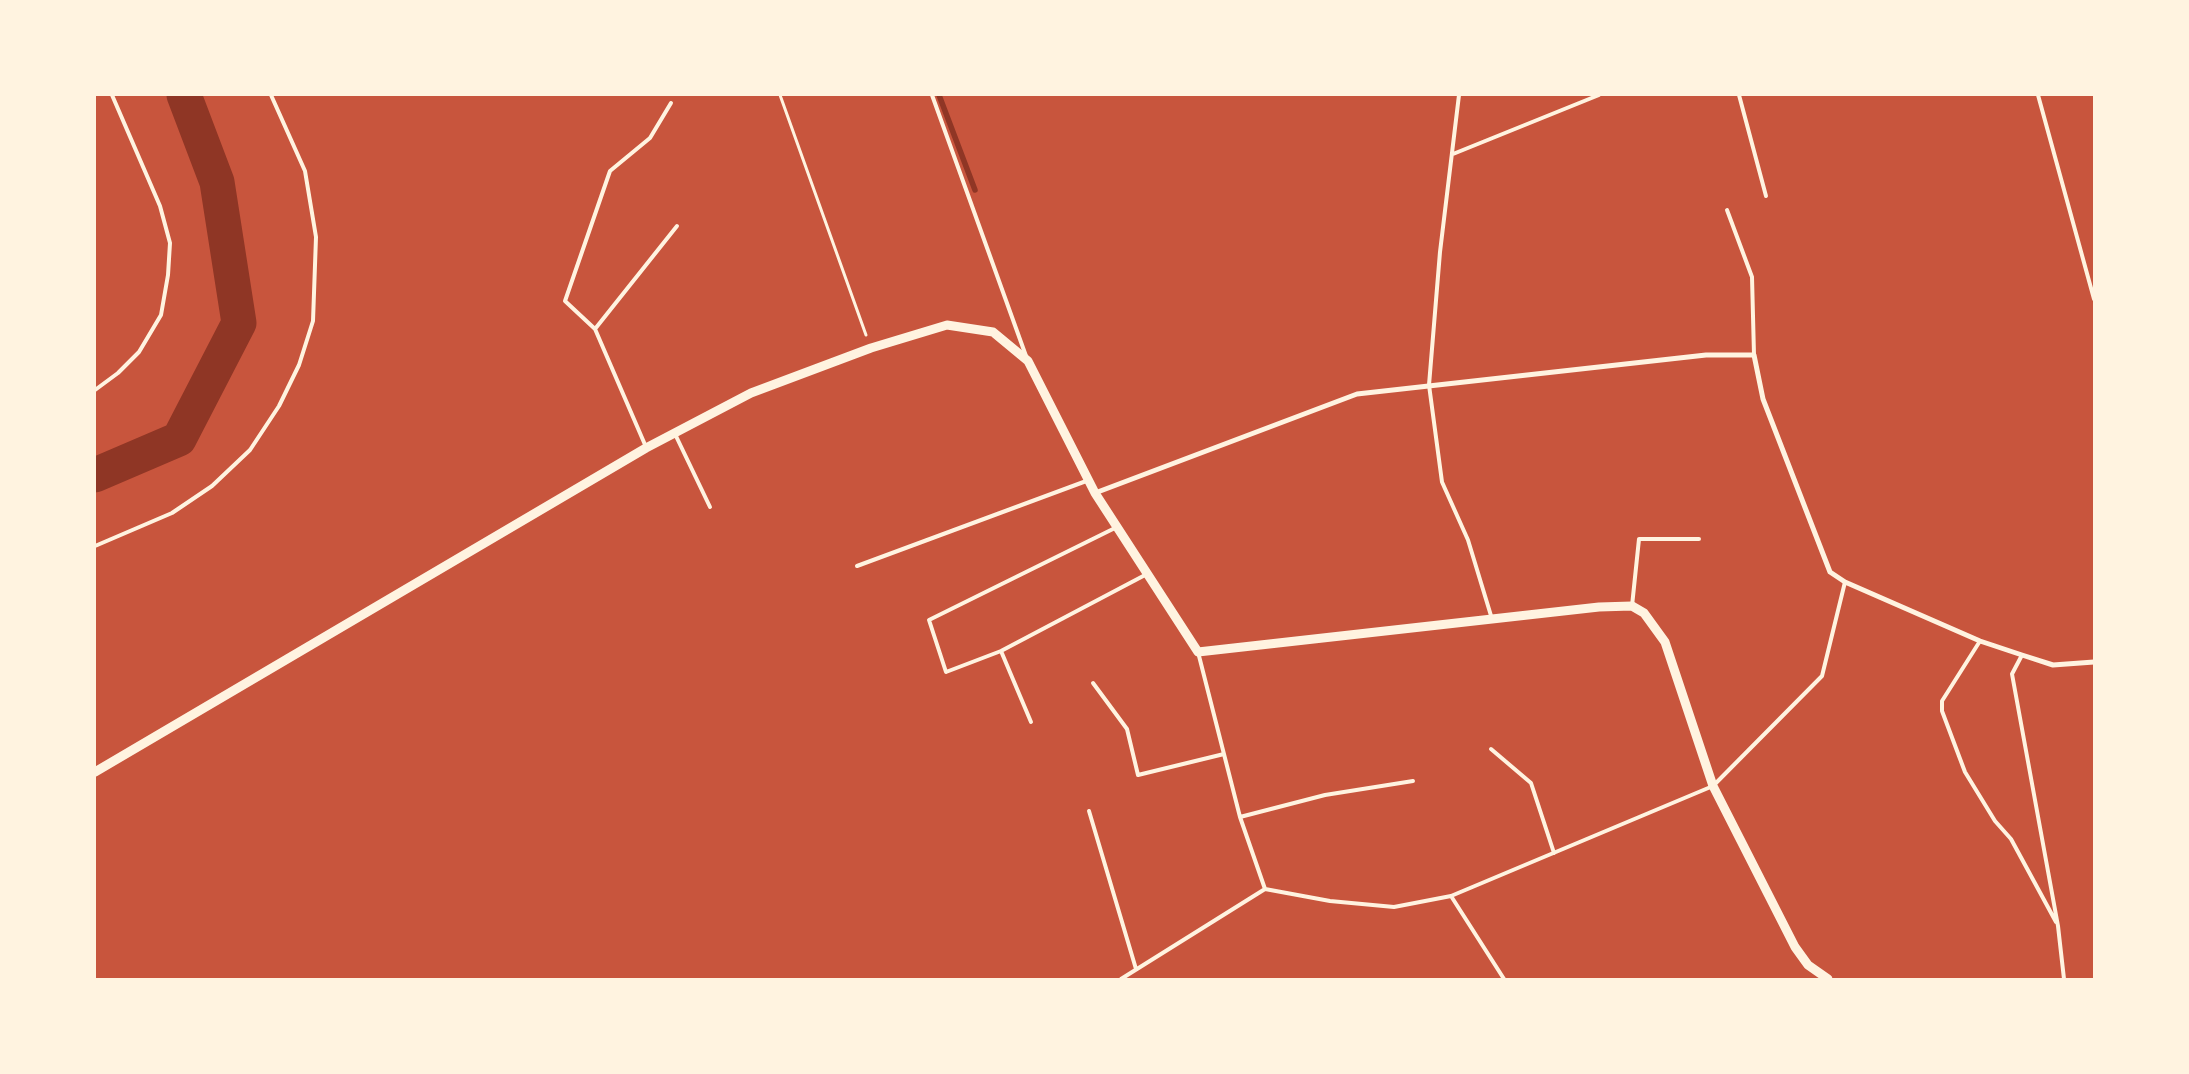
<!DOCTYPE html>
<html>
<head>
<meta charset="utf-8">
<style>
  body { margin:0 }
  #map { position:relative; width:2189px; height:1074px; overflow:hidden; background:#c8553d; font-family:"Alegreya Sans",sans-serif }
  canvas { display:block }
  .frame { position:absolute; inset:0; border:96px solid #fff3e0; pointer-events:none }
</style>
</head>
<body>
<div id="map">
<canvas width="2189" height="1074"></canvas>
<div class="frame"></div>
</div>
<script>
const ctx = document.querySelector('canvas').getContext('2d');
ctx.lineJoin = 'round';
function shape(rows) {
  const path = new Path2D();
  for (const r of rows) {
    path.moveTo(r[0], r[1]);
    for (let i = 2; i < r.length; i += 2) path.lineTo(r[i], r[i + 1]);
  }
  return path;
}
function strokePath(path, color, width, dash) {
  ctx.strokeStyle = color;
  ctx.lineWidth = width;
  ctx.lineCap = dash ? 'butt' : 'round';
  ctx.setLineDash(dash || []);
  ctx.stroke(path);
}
strokePath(shape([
  [939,95,975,190]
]), '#8f3625', 5.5);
strokePath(shape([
  [95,475,179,439,239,323,217,182,184,95]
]), '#8f3625', 35);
strokePath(shape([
  [780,95,866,335]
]), '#fff3e0', 3);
strokePath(shape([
  [932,95,1026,356],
  [1459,95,1440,252,1429,385,1442,482,1468,540,1492,619],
  [1739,95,1766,196],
  [2038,95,2094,299],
  [1453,154,1599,95],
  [1727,210,1752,277,1754,355],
  [595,329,677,226],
  [95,390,118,373,139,352,161,315,168,275,170,243,160,206,112,95],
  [675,434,710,507],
  [646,447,595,329,565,301,610,171,650,138,671,103],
  [1117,527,929,620,946,672,1001,651,1147,574],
  [95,546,172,513,212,486,250,450,279,406,299,365,313,321,316,237,305,171,271,95],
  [857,566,1089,480],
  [1632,606,1639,539,1699,539],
  [1980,641,1942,701,1942,711,1965,772,1995,821,2011,839,2056,922],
  [1001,651,1031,722],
  [1198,652,1240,817,1265,889,1330,901,1394,907,1451,896,1713,786,1822,676,1845,582],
  [2022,655,2012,674,2058,926,2064,979],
  [1093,683,1127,729,1138,775,1224,754],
  [1491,749,1531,783,1554,853],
  [1089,811,1136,969],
  [1240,817,1325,795,1413,781],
  [1451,896,1504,979],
  [1121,979,1265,889]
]), '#fff3e0', 4);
strokePath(shape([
  [1095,493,1357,394,1706,355,1754,355,1763,399,1830,572,1845,582,1980,641,2022,655,2053,665,2094,662]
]), '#fff3e0', 5);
strokePath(shape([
  [95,772,646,448,751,393,871,348,947,325,993,332,1028,361,1095,493,1198,652,1599,607,1632,606,1644,613,1665,642,1713,786,1795,947,1808,965,1828,979]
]), '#fff3e0', 9);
</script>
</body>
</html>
